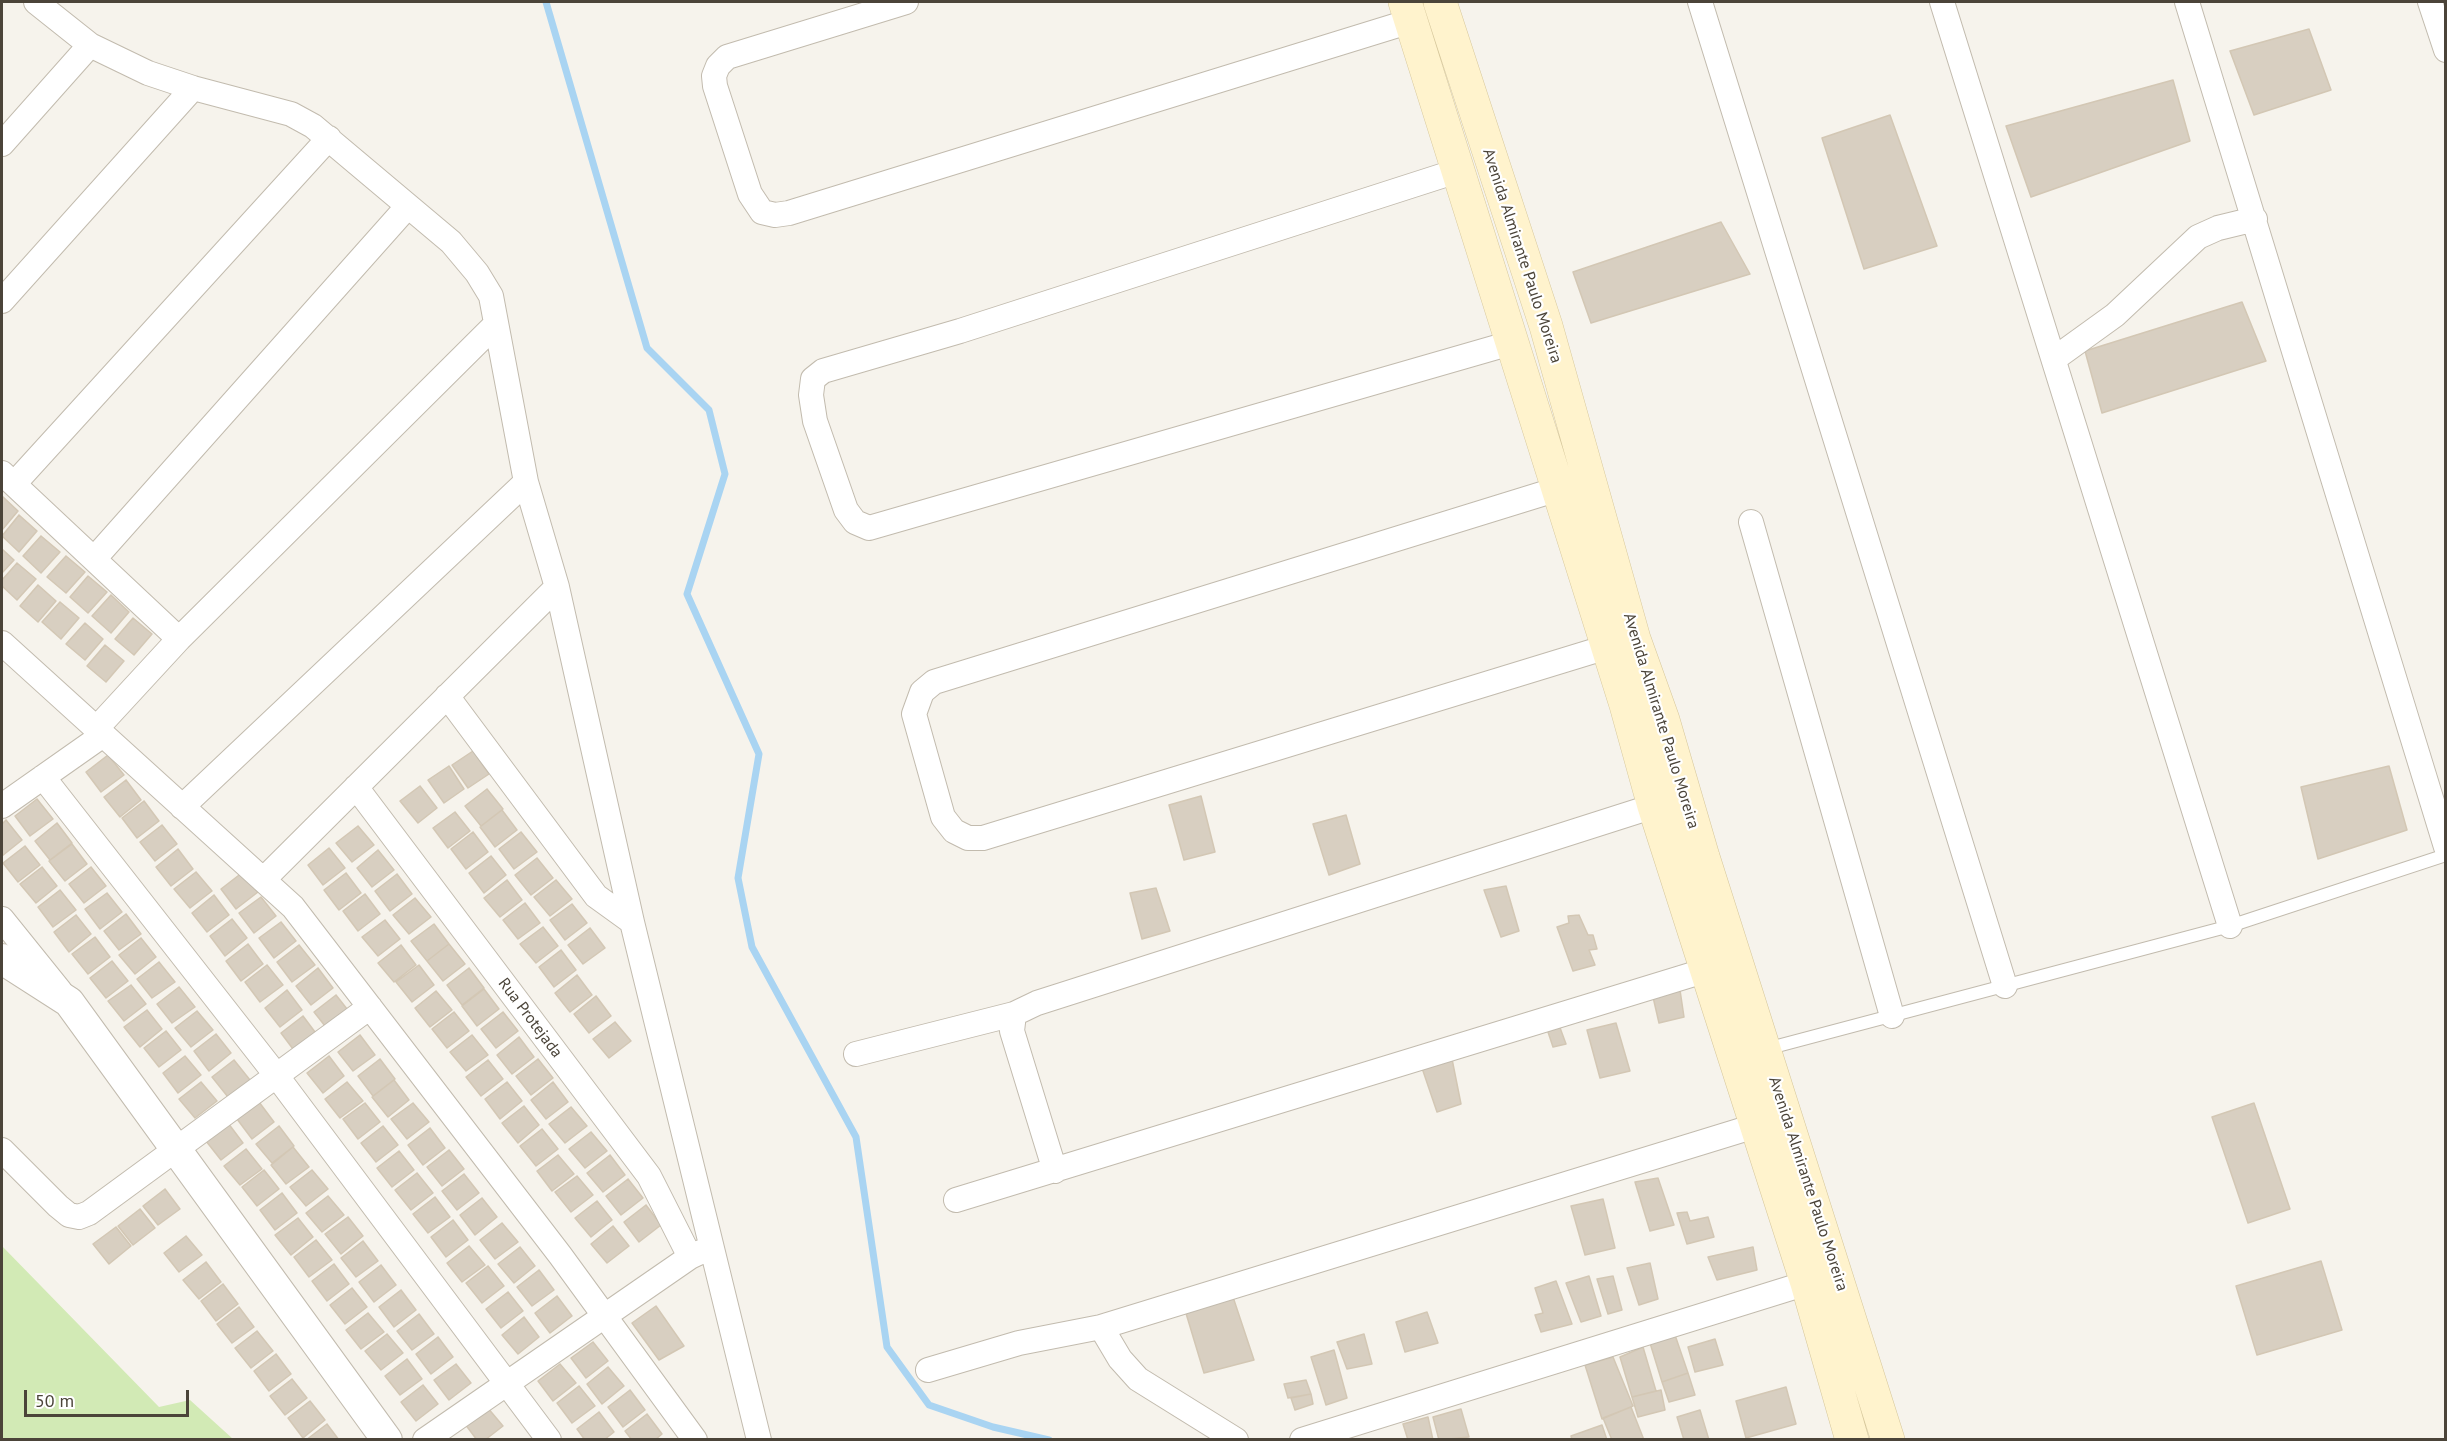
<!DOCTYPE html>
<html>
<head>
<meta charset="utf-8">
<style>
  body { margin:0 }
  #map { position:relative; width:2447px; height:1441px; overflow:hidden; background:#f6f3ec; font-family:"PT Sans",sans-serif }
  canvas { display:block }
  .frame { position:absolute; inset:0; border:3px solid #4b4439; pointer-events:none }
  .scale { position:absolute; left:24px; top:1390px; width:165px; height:27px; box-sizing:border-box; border:3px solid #4b4439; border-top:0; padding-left:8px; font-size:18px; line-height:21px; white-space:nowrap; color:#4b4439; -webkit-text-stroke:4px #fff; paint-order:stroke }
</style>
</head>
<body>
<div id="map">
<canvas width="2447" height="1441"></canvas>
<div class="frame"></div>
<div class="scale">50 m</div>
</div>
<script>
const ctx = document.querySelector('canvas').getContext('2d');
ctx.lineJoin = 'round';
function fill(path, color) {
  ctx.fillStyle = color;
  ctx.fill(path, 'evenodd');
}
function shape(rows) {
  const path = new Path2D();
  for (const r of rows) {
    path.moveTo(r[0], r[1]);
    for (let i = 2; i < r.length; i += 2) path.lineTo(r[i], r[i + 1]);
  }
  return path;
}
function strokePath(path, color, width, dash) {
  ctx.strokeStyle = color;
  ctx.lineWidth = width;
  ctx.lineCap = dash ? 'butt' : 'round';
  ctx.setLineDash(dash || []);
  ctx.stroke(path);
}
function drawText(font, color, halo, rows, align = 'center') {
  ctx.font = font + ' "PT Sans",sans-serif';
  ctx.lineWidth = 4.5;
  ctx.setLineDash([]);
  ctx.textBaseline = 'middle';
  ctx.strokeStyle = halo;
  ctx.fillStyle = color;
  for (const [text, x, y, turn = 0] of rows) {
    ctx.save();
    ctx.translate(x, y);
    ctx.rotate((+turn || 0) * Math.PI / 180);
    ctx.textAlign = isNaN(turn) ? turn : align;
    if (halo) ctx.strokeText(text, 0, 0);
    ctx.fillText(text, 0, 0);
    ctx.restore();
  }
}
fill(shape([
  [2,1246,159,1407,190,1400,233,1439,2,1439]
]), '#d2eab5');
strokePath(shape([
  [546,2,647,348,709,410,725,474,687,594,759,754,738,878,752,947,856,1137,887,1347,929,1405,993,1427,1049,1440]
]), '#a9d4f2', 7);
const building = shape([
  [2309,29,2331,90,2254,115,2230,51,2309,29],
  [2173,80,2190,141,2031,197,2006,126,2173,80],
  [1890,115,1937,246,1864,269,1822,138,1890,115],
  [1721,222,1750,274,1591,323,1573,272,1721,222],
  [2242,302,2266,361,2102,413,2085,351,2242,302],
  [2,496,18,511,2,530,2,496],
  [19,515,37,531,19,552,2,536,19,515],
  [41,536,60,552,41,573,23,556,41,536],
  [2,549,14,560,2,573,2,549],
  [66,556,85,572,66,593,47,577,66,556],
  [17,563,36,579,17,600,2,586,2,580,17,563],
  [88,576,107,592,88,613,70,597,88,576],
  [38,585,56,601,38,622,20,606,38,585],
  [111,595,129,612,111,633,92,616,111,595],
  [60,602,79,618,61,639,42,622,60,602],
  [133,618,152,634,134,655,115,639,133,618],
  [85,623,103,639,85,660,66,644,85,623],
  [105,645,124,661,106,682,87,666,105,645],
  [473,751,489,774,468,788,452,765,473,751],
  [108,755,124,775,101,792,86,772,108,755],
  [449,766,464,789,444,803,428,780,449,766],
  [2389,766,2407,830,2318,859,2301,787,2389,766],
  [126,780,141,800,120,817,104,797,126,780],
  [420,786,437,808,418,823,400,801,420,786],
  [487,789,503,809,481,826,465,806,487,789],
  [1201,796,1215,852,1184,860,1169,805,1201,796],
  [37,799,53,819,30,836,15,816,37,799],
  [144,801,159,821,137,838,122,818,144,801],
  [502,810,517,830,495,847,480,827,502,810],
  [455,812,470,831,448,848,433,828,455,812],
  [1346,815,1360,864,1329,875,1313,824,1346,815],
  [6,820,22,840,2,856,2,824,6,820],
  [57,823,72,843,50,860,35,841,57,823],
  [162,825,177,844,155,861,140,842,162,825],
  [358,826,374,845,352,862,336,843,358,826],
  [473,832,488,852,466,869,451,849,473,832],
  [521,832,537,852,514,869,499,849,521,832],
  [72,844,87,864,65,881,49,861,72,844],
  [25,846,40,865,18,882,3,863,25,846],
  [329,848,345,868,323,885,308,865,329,848],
  [178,849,193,869,171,886,156,867,178,849],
  [378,850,394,870,372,887,357,868,378,850],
  [491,856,506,875,484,893,469,873,491,856],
  [537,858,553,878,531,895,515,875,537,858],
  [42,867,57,886,36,903,20,884,42,867],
  [91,867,106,886,84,903,69,884,91,867],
  [196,872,212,891,190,908,174,889,196,872],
  [243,872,258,892,236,909,221,889,243,872],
  [346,873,361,893,339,910,324,890,346,873],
  [397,874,412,894,390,911,375,891,397,874],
  [507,880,522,900,500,917,484,898,507,880],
  [556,880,572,899,550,916,534,897,556,880],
  [1506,886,1519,931,1501,937,1484,890,1506,886],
  [1156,888,1170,931,1142,939,1130,893,1156,888],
  [60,890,76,910,53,927,38,907,60,890],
  [107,893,122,912,100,929,85,909,107,893],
  [365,894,380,914,358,931,343,911,365,894],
  [214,895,229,915,207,932,192,913,214,895],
  [261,897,276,916,254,933,239,913,261,897],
  [415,898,431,917,409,934,393,915,415,898],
  [525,903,540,923,518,939,503,920,525,903],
  [572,904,587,923,565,940,550,920,572,904],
  [126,914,141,934,119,950,104,931,126,914],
  [76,915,91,934,69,952,54,932,76,915],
  [1579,915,1588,935,1593,935,1597,949,1589,950,1595,965,1573,971,1557,927,1569,923,1568,916,1579,915],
  [232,919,247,938,225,956,210,936,232,919],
  [385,920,400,939,378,956,362,937,385,920],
  [281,922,296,941,274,958,259,938,281,922],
  [434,924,449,944,427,961,411,941,434,924],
  [543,927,558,946,536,963,520,944,543,927],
  [590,928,605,948,583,964,568,945,590,928],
  [95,937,110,957,88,974,72,954,95,937],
  [141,938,156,957,135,974,119,955,141,938],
  [248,944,263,964,241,981,226,961,248,944],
  [449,944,465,964,443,981,427,961,449,944],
  [299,945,315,965,292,982,277,962,299,945],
  [401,945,416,965,394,982,378,963,401,945],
  [561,950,576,970,554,987,539,967,561,950],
  [112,961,128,981,106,998,90,978,112,961],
  [159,962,175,982,152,998,137,979,159,962],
  [267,965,283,985,260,1002,245,982,267,965],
  [419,965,434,985,412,1002,396,982,419,965],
  [318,968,333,988,311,1005,296,986,318,968],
  [469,968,484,988,462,1005,447,985,469,968],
  [577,975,592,995,570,1012,555,993,577,975],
  [131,985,146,1004,124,1021,108,1001,131,985],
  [179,987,195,1007,172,1023,157,1004,179,987],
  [484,989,499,1009,477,1026,462,1006,484,989],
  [287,990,302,1010,280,1027,265,1008,287,990],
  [1680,990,1684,1017,1659,1023,1653,997,1680,990],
  [436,991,452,1010,430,1027,415,1008,436,991],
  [336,995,351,1014,329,1031,314,1012,336,995],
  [596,996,611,1016,589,1033,574,1014,596,996],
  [147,1010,162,1029,140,1047,124,1027,147,1010],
  [197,1011,213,1030,191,1047,175,1028,197,1011],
  [454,1012,469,1031,447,1048,432,1029,454,1012],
  [503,1012,518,1031,496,1048,481,1029,503,1012],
  [303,1016,318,1036,296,1053,281,1033,303,1016],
  [615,1022,631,1041,609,1058,593,1039,615,1022],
  [1616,1023,1630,1071,1600,1078,1587,1030,1616,1023],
  [1559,1025,1566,1044,1553,1047,1547,1029,1559,1025],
  [166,1031,181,1050,159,1067,144,1048,166,1031],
  [216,1034,231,1053,209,1071,194,1051,216,1034],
  [360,1035,375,1055,353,1071,338,1052,360,1035],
  [472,1035,488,1055,466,1071,450,1052,472,1035],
  [519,1037,534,1057,512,1074,497,1055,519,1037],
  [185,1056,201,1075,178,1093,163,1073,185,1056],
  [329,1056,344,1076,323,1093,307,1073,329,1056],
  [380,1059,395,1079,373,1096,358,1076,380,1059],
  [538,1059,553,1078,531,1095,516,1076,538,1059],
  [1452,1059,1461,1104,1437,1112,1422,1068,1452,1059],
  [234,1060,250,1080,228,1097,212,1077,234,1060],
  [488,1060,503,1079,481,1096,466,1077,488,1060],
  [394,1080,409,1100,388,1117,372,1097,394,1080],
  [201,1082,217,1101,195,1118,179,1099,201,1082],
  [347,1082,363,1101,340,1118,325,1099,347,1082],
  [507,1082,522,1101,500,1119,485,1099,507,1082],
  [553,1082,568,1102,546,1119,531,1100,553,1082],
  [259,1102,274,1122,252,1139,237,1119,259,1102],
  [365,1103,380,1122,358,1139,343,1119,365,1103],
  [413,1103,429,1122,407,1139,391,1119,413,1103],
  [2254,1103,2290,1209,2248,1223,2212,1117,2254,1103],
  [524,1106,539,1125,518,1143,502,1123,524,1106],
  [571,1107,587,1126,565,1143,549,1124,571,1107],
  [228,1123,243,1143,221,1160,206,1141,228,1123],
  [279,1126,294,1146,272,1163,256,1144,279,1126],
  [383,1126,398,1145,376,1162,361,1143,383,1126],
  [430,1128,445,1148,423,1165,408,1145,430,1128],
  [542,1129,558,1149,536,1166,520,1146,542,1129],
  [591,1132,607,1151,585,1168,569,1149,591,1132],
  [293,1147,309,1167,286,1184,271,1165,293,1147],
  [246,1149,262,1169,240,1185,224,1166,246,1149],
  [449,1150,464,1169,442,1186,427,1167,449,1150],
  [399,1151,414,1170,392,1187,377,1168,399,1151],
  [558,1155,574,1174,552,1191,537,1171,558,1155],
  [610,1155,625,1175,603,1192,587,1173,610,1155],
  [264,1170,279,1189,257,1206,242,1187,264,1170],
  [312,1170,328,1189,306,1206,290,1187,312,1170],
  [417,1173,433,1193,411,1210,395,1190,417,1173],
  [464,1174,479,1193,457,1210,442,1191,464,1174],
  [577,1176,593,1195,571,1212,555,1192,577,1176],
  [1658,1178,1674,1225,1650,1231,1635,1182,1658,1178],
  [628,1179,643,1198,621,1215,606,1196,628,1179],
  [165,1189,180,1209,158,1225,143,1206,165,1189],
  [282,1193,297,1213,275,1230,260,1210,282,1193],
  [328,1196,344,1215,322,1232,306,1213,328,1196],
  [435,1197,450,1217,428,1233,413,1214,435,1197],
  [482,1198,497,1217,475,1235,460,1215,482,1198],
  [1603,1199,1615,1248,1585,1255,1571,1206,1603,1199],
  [597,1201,612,1220,591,1237,575,1218,597,1201],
  [646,1205,661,1225,639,1242,624,1222,646,1205],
  [140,1209,155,1228,133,1245,118,1226,140,1209],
  [1687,1212,1690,1221,1708,1217,1714,1237,1687,1244,1677,1213,1687,1212],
  [348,1217,363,1236,341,1254,325,1234,348,1217],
  [298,1218,313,1237,291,1255,275,1235,298,1218],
  [453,1220,468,1240,446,1257,431,1237,453,1220],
  [502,1223,518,1242,495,1259,480,1240,502,1223],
  [613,1226,629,1246,607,1263,591,1244,613,1226],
  [116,1227,131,1246,109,1264,93,1244,116,1227],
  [186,1236,202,1255,179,1272,164,1253,186,1236],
  [316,1240,332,1260,309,1277,294,1257,316,1240],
  [363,1241,378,1261,356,1277,341,1258,363,1241],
  [469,1246,485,1265,462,1282,447,1263,469,1246],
  [520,1247,535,1266,514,1283,498,1264,520,1247],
  [1753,1247,1757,1270,1717,1280,1708,1257,1753,1247],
  [2321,1261,2342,1330,2257,1355,2236,1286,2321,1261],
  [206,1262,221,1282,199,1299,183,1280,206,1262],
  [1650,1263,1658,1299,1639,1305,1627,1268,1650,1263],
  [334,1264,349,1284,327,1301,312,1281,334,1264],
  [381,1265,396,1285,374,1302,359,1282,381,1265],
  [488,1266,504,1286,482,1303,466,1283,488,1266],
  [539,1270,554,1290,532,1306,517,1287,539,1270],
  [1589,1276,1601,1316,1581,1322,1566,1283,1589,1276],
  [1613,1276,1622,1310,1608,1314,1597,1279,1613,1276],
  [1556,1281,1572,1324,1541,1332,1535,1315,1543,1313,1535,1288,1556,1281],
  [223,1284,238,1304,216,1321,201,1301,223,1284],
  [352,1288,367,1307,345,1324,330,1305,352,1288],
  [401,1290,416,1310,394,1327,379,1307,401,1290],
  [508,1292,523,1311,501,1328,486,1309,508,1292],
  [557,1296,572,1316,550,1333,535,1313,557,1296],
  [1233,1297,1254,1360,1204,1373,1185,1310,1233,1297],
  [656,1306,684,1346,659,1360,632,1323,656,1306],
  [239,1307,254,1327,232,1343,217,1324,239,1307],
  [1427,1312,1438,1343,1405,1352,1396,1322,1427,1312],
  [368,1313,384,1332,361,1349,346,1330,368,1313],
  [419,1314,434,1334,412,1350,397,1331,419,1314],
  [524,1317,539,1337,518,1354,502,1335,524,1317],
  [257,1331,273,1351,251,1368,235,1348,257,1331],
  [387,1334,403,1353,381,1370,365,1351,387,1334],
  [1364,1334,1372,1364,1347,1369,1337,1342,1364,1334],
  [1675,1335,1688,1373,1662,1382,1650,1343,1675,1335],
  [438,1337,453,1357,431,1374,416,1354,438,1337],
  [1715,1339,1723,1365,1695,1372,1688,1347,1715,1339],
  [593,1342,608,1361,586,1378,571,1358,593,1342],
  [1643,1347,1656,1391,1632,1397,1620,1357,1643,1347],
  [1334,1350,1347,1398,1326,1405,1311,1357,1334,1350],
  [276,1354,291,1374,269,1391,254,1371,276,1354],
  [1613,1357,1633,1406,1602,1419,1585,1365,1613,1357],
  [407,1359,422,1379,400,1395,385,1376,407,1359],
  [456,1364,471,1383,449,1400,434,1380,456,1364],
  [560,1364,576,1383,553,1401,538,1381,560,1364],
  [608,1367,624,1386,602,1404,587,1384,608,1367],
  [1688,1373,1695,1395,1669,1402,1662,1382,1688,1373],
  [292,1379,307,1398,285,1415,270,1396,292,1379],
  [1306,1380,1311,1394,1288,1398,1284,1384,1306,1380],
  [423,1385,438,1404,416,1421,401,1402,423,1385],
  [579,1386,595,1406,572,1423,557,1403,579,1386],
  [1786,1387,1796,1424,1746,1438,1736,1401,1786,1387],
  [630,1390,645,1410,623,1427,608,1407,630,1390],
  [1661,1390,1665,1410,1638,1417,1632,1397,1661,1390],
  [1311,1394,1313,1404,1295,1410,1291,1398,1311,1394],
  [310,1401,325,1420,303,1438,288,1418,310,1401],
  [487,1407,503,1426,485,1440,477,1440,465,1424,487,1407],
  [1631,1407,1644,1440,1612,1440,1603,1418,1631,1407],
  [1461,1409,1469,1437,1439,1440,1433,1417,1461,1409],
  [1700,1410,1709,1440,1684,1440,1677,1417,1700,1410],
  [599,1412,614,1432,604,1440,585,1440,577,1429,599,1412],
  [647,1414,662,1434,655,1440,632,1440,625,1431,647,1414],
  [1428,1417,1433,1440,1408,1440,1403,1424,1428,1417],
  [327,1424,339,1440,306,1440,327,1424],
  [1602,1425,1607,1440,1572,1440,1571,1436,1602,1425]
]);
fill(building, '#d8cfc1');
strokePath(building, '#d3c7b4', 1.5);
const service = shape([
  [1766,1049,2230,926,2446,855]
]);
const minor = shape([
  [36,2,90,45,148,73,193,88,291,114,313,126,451,242,477,273,491,296,526,482,557,587,632,922,759,1440],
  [906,2,727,57,718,66,714,76,715,86,750,194,762,212,775,215,789,213,1411,21],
  [1700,2,2005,986],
  [1942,2,2230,926],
  [2187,2,2446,847],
  [2430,2,2446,50],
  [2,144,90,45],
  [1457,171,960,331,823,371,813,379,811,395,815,421,846,510,855,522,869,528,1511,343],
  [2,301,193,88],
  [2054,359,2115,315,2198,237,2218,228,2255,219],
  [2,473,179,639],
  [14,484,329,138],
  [1558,489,934,682,922,692,914,714,943,817,954,831,968,838,983,838,1607,647],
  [1751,522,1892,1016],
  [94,559,408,206],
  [2,643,293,907,560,1255,695,1440],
  [447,696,596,896,632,922],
  [96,729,179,639,495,325],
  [43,777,273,1071,549,1440],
  [356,787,649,1176,690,1257],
  [2,806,103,735],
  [182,807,526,482],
  [263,880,557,587],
  [2,919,60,991],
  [856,1054,1014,1014],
  [2,1150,58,1206,69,1215,79,1217,89,1213,370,1007],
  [1055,1171,1012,1031,1014,1014,1037,1003,1654,806],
  [956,1200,1707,970],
  [1101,1327,1120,1359,1138,1379,1236,1440],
  [928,1370,1019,1343,1101,1327,1755,1126],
  [425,1440,690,1257,705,1250],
  [1302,1440,1807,1283]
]);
const tertiary = shape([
  [2,959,69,1002,387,1440]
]);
const secondary = shape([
  [1405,2,1626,705,1654,806,1807,1283,1852,1440],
  [1440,2,1546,326,1634,639,1663,720,1703,857,1888,1440]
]);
strokePath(service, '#c2bbae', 14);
strokePath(minor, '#c2bbae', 26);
strokePath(tertiary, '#c2bbae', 32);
strokePath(secondary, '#d6c79b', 34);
strokePath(service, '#fff', 12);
strokePath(minor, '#fff', 24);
strokePath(tertiary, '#fff', 30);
strokePath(secondary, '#fff3cd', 33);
drawText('16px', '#4b4439', '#fff', [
  ["Avenida Almirante Paulo Moreira",1522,256,72],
  ["Avenida Almirante Paulo Moreira",1661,721,73],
  ["Rua Protejada",530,1018,53],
  ["Avenida Almirante Paulo Moreira",1808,1184,72]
]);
</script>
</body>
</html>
